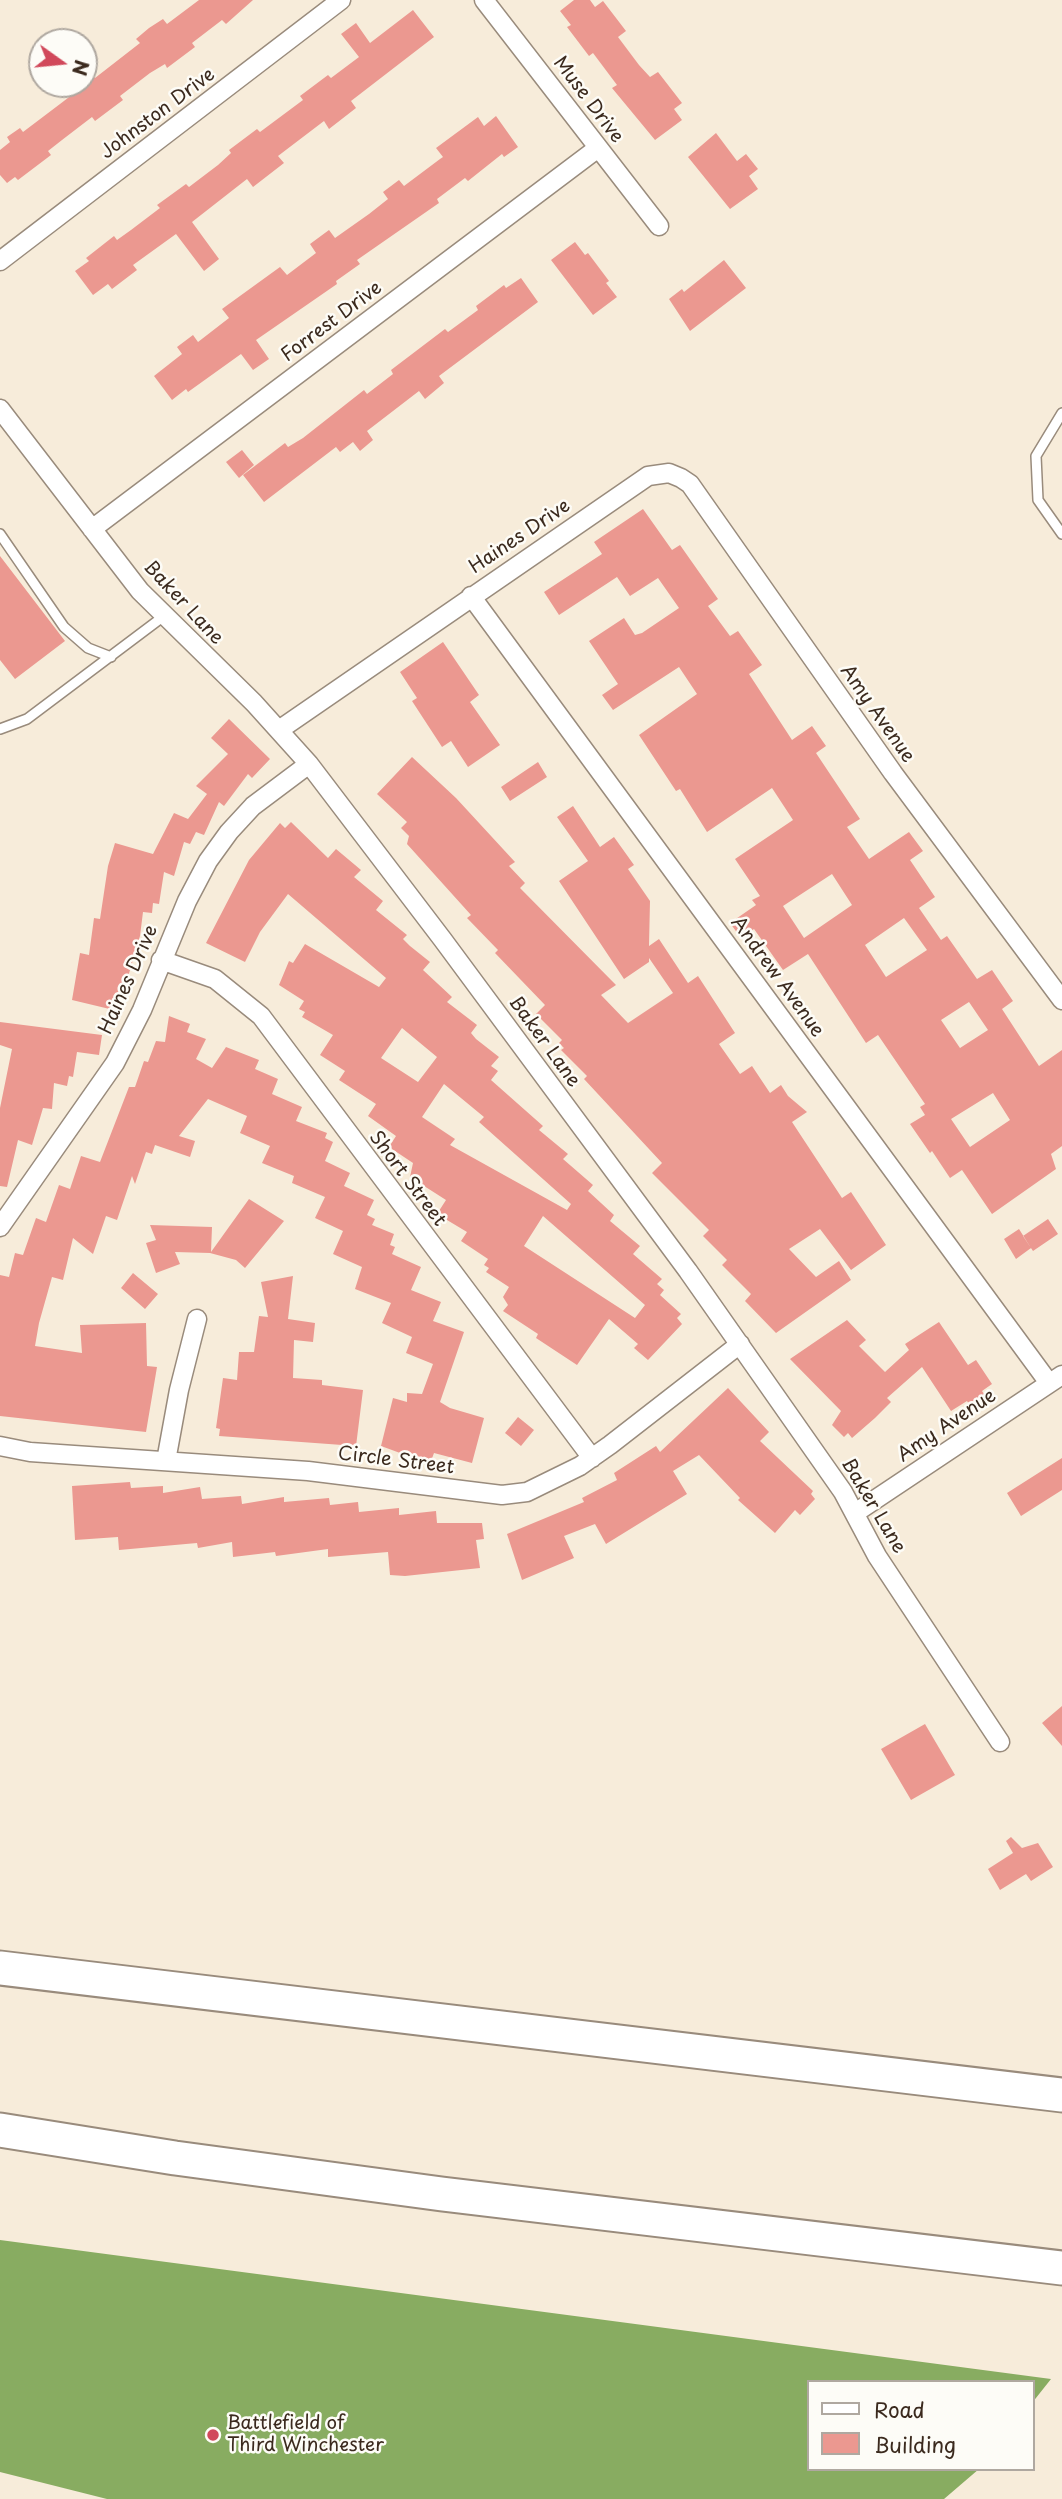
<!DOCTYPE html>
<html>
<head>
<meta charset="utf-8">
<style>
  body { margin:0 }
  #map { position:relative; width:1062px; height:2499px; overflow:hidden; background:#f7ecda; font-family:"Playpen Sans",sans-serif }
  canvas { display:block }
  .legend { position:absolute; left:807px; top:2380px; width:228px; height:91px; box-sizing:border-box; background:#fdfcf7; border:2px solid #afa8a0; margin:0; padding:9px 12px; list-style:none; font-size:21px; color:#3b2a1e }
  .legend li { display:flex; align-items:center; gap:14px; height:35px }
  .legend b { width:35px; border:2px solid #afa8a0 }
  .north { position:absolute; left:28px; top:28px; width:70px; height:70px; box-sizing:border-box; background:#fdfcf7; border:2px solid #afa8a0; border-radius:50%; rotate:105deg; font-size:19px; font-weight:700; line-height:28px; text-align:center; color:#3b2a1e }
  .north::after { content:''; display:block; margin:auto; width:24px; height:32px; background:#d1495b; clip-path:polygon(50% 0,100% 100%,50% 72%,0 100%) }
</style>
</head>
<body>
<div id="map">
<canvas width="1062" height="2499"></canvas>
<ul class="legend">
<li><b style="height:9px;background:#fff"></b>Road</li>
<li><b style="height:19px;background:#eb9890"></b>Building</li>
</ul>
<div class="north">N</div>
</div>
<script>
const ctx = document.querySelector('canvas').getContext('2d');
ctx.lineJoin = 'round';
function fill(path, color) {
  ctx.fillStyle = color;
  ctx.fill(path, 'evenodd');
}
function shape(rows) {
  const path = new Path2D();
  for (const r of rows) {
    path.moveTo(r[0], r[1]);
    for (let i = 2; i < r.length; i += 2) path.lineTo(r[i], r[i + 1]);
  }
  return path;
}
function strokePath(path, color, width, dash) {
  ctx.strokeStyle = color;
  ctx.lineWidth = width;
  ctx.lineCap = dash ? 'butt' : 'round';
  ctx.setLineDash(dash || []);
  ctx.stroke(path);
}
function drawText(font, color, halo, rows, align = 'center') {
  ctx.font = font + ' "Playpen Sans",sans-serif';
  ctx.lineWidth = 5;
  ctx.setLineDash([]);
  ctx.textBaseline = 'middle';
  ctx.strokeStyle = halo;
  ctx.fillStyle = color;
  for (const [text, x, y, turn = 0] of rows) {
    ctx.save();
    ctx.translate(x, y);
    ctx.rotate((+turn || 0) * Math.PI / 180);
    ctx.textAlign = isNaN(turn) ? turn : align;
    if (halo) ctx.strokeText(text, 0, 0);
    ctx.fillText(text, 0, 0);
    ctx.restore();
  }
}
fill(shape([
  [0,2240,1051,2379,1032,2403,1032,2382,808,2382,808,2469,979,2469,944,2499,107,2499,0,2472]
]), '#88ac61');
fill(shape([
  [199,0,253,0,226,24,222,20,192,43,195,47,167,68,165,64,150,73,120,96,123,100,95,121,92,117,62,140,48,151,51,155,18,180,15,177,7,183,0,175,0,150,10,142,7,137,20,128,23,132,60,104,81,88,78,84,84,84,84,78,91,73,95,78,140,43,136,39,149,28,163,19,167,24],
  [574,0,590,0,595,7,603,1,626,31,618,37,639,65,650,77,658,72,682,103,674,109,682,120,655,140,612,88,617,85,593,53,589,56,567,27,571,25,560,11],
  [413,10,434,37,351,101,356,108,329,129,324,121,278,156,284,163,253,187,247,179,192,222,219,259,204,271,176,234,133,265,137,270,112,289,108,284,93,295,75,271,89,261,86,258,114,236,117,240,131,230,160,208,157,205,186,184,189,187,218,165,231,153,229,150,257,129,260,132,303,100,300,96,328,75,331,78,359,57,341,34,356,23,370,43],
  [496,116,518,147,504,157,502,154,468,181,465,178,437,199,439,203,357,260,360,264,336,281,337,284,256,340,269,359,253,370,241,354,188,392,186,389,172,400,154,376,182,354,177,347,193,335,198,342,229,318,222,309,280,267,287,275,316,253,310,244,329,230,335,238,369,214,388,199,383,192,399,180,404,186,440,159,443,157,436,148,478,117,484,126],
  [716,133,737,161,746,154,758,169,749,176,758,189,730,209,688,157],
  [575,242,585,255,588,253,609,281,606,283,617,297,593,315,551,260],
  [724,260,746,288,690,331,669,299,682,289,684,292],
  [521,278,538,302,439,376,444,383,425,399,419,391,367,431,373,440,360,451,353,442,340,452,336,447,264,502,243,475,285,443,288,447,303,438,364,390,367,394,393,374,391,370,445,329,448,332,478,310,476,306,504,285,506,288],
  [242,450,254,465,239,478,226,462],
  [643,509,672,550,680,545,718,599,708,606,730,636,738,631,762,665,749,674,792,740,812,726,826,746,816,753,860,819,847,827,869,859,909,832,923,851,910,860,935,897,919,908,941,940,947,936,977,979,992,970,1013,1001,1002,1009,1039,1066,1062,1050,1062,1146,1051,1154,1056,1169,992,1214,962,1170,950,1178,932,1151,930,1153,910,1124,925,1115,920,1107,925,1104,878,1035,866,1043,808,954,783,970,754,929,741,938,730,923,756,905,752,900,760,896,735,859,793,820,772,788,707,832,680,789,676,791,639,735,697,694,679,667,613,710,602,695,618,684,589,641,624,618,635,635,642,633,679,608,658,578,630,596,617,577,559,615,544,592,602,554,594,542],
  [832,874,852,905,804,938,783,906],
  [904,918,927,950,886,977,865,945],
  [969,1002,988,1030,960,1048,941,1020],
  [993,1093,1010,1120,970,1147,951,1119],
  [0,556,65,641,15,679,0,660],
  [443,642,479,695,470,702,500,745,468,767,451,741,442,747,412,701,417,698,400,672],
  [229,719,270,759,252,778,248,774,224,806,219,802,204,835,196,832,190,844,184,842,174,876,164,872,159,904,153,903,152,913,143,912,140,936,118,1011,72,1000,80,953,89,955,94,918,100,919,108,866,115,843,153,854,174,813,188,819,207,794,196,786,228,754,211,738],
  [412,757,456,798,515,862,509,866,525,883,520,888,616,985,601,995,628,1023,673,993,649,958,649,962,624,979,559,881,588,861,557,817,573,806,600,847,614,837,634,865,628,869,650,901,649,946,659,939,688,983,698,976,735,1033,719,1044,740,1074,752,1066,770,1093,781,1085,788,1096,807,1112,792,1122,842,1198,851,1192,886,1245,851,1270,820,1229,789,1249,816,1277,839,1261,851,1280,776,1333,745,1301,751,1294,722,1265,727,1260,703,1236,709,1230,652,1173,662,1163,584,1079,587,1076,561,1050,564,1048,559,1043,562,1040,536,1014,545,1005,495,953,498,950,467,918,471,915,407,844,409,836,401,828,407,822,377,794],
  [538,762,547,777,510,801,501,787],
  [291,822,328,858,336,849,361,870,354,877,383,901,376,910,407,935,403,939,410,946,430,962,423,970,452,997,447,1002,477,1025,471,1033,476,1039,499,1057,491,1066,498,1071,491,1080,543,1126,539,1130,568,1154,563,1159,593,1185,588,1191,614,1215,610,1221,640,1246,633,1254,662,1279,657,1284,664,1290,660,1295,681,1314,677,1318,682,1324,648,1360,634,1348,638,1344,609,1319,577,1365,536,1338,538,1334,503,1311,508,1305,503,1297,509,1287,486,1272,489,1268,484,1265,488,1259,461,1241,467,1232,437,1214,446,1200,410,1177,413,1163,389,1147,396,1136,368,1116,376,1104,339,1080,345,1071,320,1055,333,1035,302,1017,305,1012,299,1009,304,1001,279,985,289,961,293,963,305,944,379,987,386,978,288,894,260,932,245,962,206,943,249,860,280,823,285,828],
  [402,1028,437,1057,418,1082,381,1058],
  [444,1084,484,1117,479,1122,571,1204,567,1210,450,1145,455,1139,422,1117],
  [543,1216,645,1305,635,1318,524,1246],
  [169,1016,190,1024,187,1032,206,1039,196,1059,212,1068,226,1047,259,1060,255,1069,278,1079,272,1094,302,1107,296,1121,327,1133,325,1138,333,1142,325,1161,350,1173,344,1186,374,1200,367,1215,375,1219,372,1225,394,1234,390,1245,395,1247,392,1254,421,1267,411,1290,441,1302,433,1321,464,1332,440,1402,450,1408,484,1418,472,1463,434,1453,430,1464,381,1446,393,1398,407,1402,407,1393,422,1394,433,1364,406,1353,412,1337,382,1323,391,1303,355,1289,362,1267,333,1254,343,1231,315,1218,325,1197,292,1183,294,1176,262,1163,270,1146,240,1133,247,1116,208,1099,179,1136,195,1141,190,1157,155,1145,152,1154,146,1152,135,1184,132,1176,117,1220,106,1216,93,1254,73,1238,63,1280,52,1277,39,1323,35,1346,82,1353,80,1325,146,1323,147,1366,157,1367,146,1432,0,1416,0,1275,9,1277,15,1253,23,1255,36,1218,46,1222,59,1185,70,1189,81,1156,100,1162,129,1087,135,1087,144,1061,148,1062,156,1041,165,1042],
  [0,1022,102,1035,99,1055,77,1052,73,1077,69,1076,67,1086,54,1083,52,1109,43,1108,32,1145,18,1140,7,1187,0,1186,0,1108,12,1049,0,1045],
  [249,1199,284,1221,245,1268,236,1260,210,1253,175,1252,180,1264,156,1273,146,1243,156,1240,150,1225,212,1227,211,1252],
  [1048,1219,1058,1234,1033,1251,1023,1236],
  [1019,1229,1031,1248,1016,1259,1004,1239],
  [133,1273,158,1294,145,1309,121,1288],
  [293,1276,288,1319,315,1323,313,1342,294,1340,293,1378,322,1380,322,1385,363,1390,356,1446,219,1436,220,1429,216,1428,223,1378,237,1380,239,1352,254,1352,259,1316,268,1317,261,1282],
  [847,1320,866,1340,859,1346,885,1372,909,1350,905,1344,939,1322,968,1365,976,1360,992,1384,982,1391,986,1397,971,1407,967,1401,951,1411,922,1367,887,1398,891,1402,875,1418,852,1438,848,1433,844,1437,832,1425,841,1411,790,1359],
  [728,1388,769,1432,760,1441,813,1491,811,1494,815,1499,800,1515,795,1510,775,1533,738,1500,740,1498,699,1455,673,1471,687,1494,606,1544,595,1524,564,1536,574,1558,522,1580,507,1534,584,1502,582,1498,617,1480,614,1473,656,1446,660,1452],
  [518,1417,534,1430,521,1446,505,1433],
  [1062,1458,1062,1490,1021,1516,1007,1493],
  [130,1482,131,1488,163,1486,163,1493,200,1487,202,1499,241,1496,242,1504,284,1497,284,1502,329,1498,330,1505,358,1502,359,1512,399,1508,399,1515,436,1511,437,1523,482,1523,484,1539,476,1540,480,1568,405,1576,390,1575,388,1552,328,1557,328,1549,276,1556,275,1552,233,1557,232,1542,198,1548,197,1543,119,1550,118,1537,75,1540,72,1486],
  [1062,1706,1062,1746,1042,1723],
  [925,1724,955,1775,911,1800,881,1749],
  [1011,1837,1022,1848,1038,1843,1053,1867,1031,1881,1026,1874,1000,1890,988,1869,1013,1853,1006,1841]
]), '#eb9890');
const service = shape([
  [1062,413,1036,456,1038,500,1062,534],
  [0,534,64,627,88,648,111,657],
  [0,729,27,719,164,616]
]);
const minor = shape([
  [484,0,659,226],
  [0,261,341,0],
  [0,409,140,591,254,703,309,764,443,940,688,1271,843,1492,877,1556,1000,1742],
  [92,529,598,148],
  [471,596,1049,1383],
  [279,730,648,476,669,473,681,478,690,484,893,773,1062,1000],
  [161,960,215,979,261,1016,592,1458],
  [0,1227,115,1063,142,1010,187,901,208,861,229,832,253,806,309,764],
  [0,1446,30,1452,308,1471,502,1495,527,1492,580,1466,610,1445,740,1344],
  [166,1461,179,1390,197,1319],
  [855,1513,1062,1375]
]);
const motorway = shape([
  [0,1968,1062,2095],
  [0,2130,175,2158,442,2194,1062,2268]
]);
strokePath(service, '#998b7c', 12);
strokePath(minor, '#998b7c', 21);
strokePath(motorway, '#998b7c', 37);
strokePath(service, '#fff', 9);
strokePath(minor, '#fff', 18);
strokePath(motorway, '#fff', 33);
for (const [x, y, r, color] of [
  [213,2435,7,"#d1495b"]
]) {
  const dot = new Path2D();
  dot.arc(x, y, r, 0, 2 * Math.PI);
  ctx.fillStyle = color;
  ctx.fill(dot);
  strokePath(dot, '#fdfcf7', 2.5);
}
drawText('19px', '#3b2a1e', '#fdfcf7', [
  ["Muse Drive",588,100,53],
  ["Johnston Drive",158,114,-37],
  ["Forrest Drive",332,322,-37],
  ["Haines Drive",520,537,-34],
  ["Baker Lane",183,603,47],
  ["Amy Avenue",877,714,55],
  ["Andrew Avenue",777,977,54],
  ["Haines Drive",129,980,-66],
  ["Baker Lane",544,1042,54],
  ["Short Street",407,1179,53],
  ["Amy Avenue",947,1426,-34],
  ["Circle Street",396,1461,7],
  ["Baker Lane",873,1506,59]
]);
drawText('19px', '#3b2a1e', '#fdfcf7', [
  ["Battlefield of",227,2424],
  ["Third Winchester",227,2446]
], 'left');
</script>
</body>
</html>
